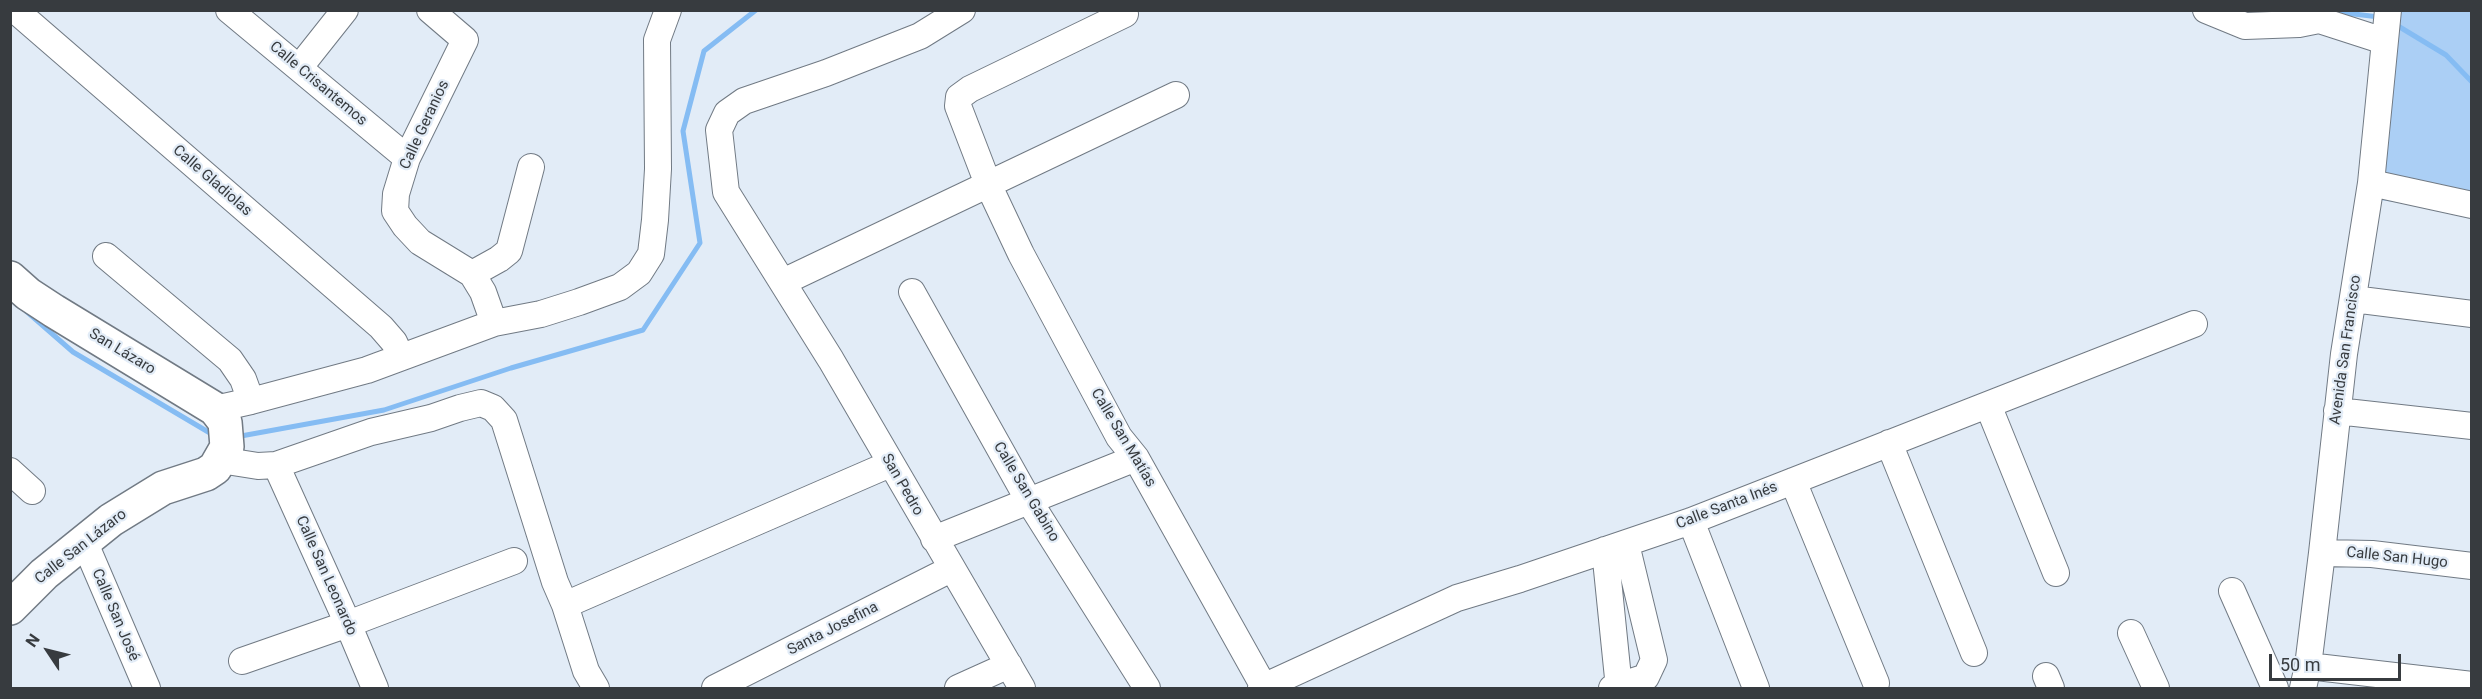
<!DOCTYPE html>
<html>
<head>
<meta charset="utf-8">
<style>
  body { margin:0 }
  #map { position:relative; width:2482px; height:699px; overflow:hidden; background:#e2ecf7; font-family:Roboto,sans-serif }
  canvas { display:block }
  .frame { position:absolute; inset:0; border:12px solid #373b3f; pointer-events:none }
  .north { position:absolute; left:18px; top:621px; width:60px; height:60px; -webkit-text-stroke:4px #e2ecf7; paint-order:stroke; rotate:305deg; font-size:16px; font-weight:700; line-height:24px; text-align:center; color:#373b3f }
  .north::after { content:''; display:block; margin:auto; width:21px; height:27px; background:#373b3f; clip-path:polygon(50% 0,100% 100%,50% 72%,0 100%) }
  .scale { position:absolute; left:2269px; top:654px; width:132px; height:27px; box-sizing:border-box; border:3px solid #373b3f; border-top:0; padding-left:8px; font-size:18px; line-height:21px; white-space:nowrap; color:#373b3f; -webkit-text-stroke:4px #e2ecf7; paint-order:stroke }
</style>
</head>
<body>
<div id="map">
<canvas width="2482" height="699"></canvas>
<div class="frame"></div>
<div class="north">N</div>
<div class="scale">50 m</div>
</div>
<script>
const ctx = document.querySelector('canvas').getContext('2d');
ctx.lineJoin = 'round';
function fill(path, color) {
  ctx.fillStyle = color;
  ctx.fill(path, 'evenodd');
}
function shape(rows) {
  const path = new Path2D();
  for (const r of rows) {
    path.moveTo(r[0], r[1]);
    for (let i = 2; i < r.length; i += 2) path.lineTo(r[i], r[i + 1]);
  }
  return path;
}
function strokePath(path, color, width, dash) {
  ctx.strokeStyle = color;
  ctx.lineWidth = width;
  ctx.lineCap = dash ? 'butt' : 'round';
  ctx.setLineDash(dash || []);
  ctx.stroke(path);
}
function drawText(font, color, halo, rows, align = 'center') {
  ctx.font = font + ' Roboto,sans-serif';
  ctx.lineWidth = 4.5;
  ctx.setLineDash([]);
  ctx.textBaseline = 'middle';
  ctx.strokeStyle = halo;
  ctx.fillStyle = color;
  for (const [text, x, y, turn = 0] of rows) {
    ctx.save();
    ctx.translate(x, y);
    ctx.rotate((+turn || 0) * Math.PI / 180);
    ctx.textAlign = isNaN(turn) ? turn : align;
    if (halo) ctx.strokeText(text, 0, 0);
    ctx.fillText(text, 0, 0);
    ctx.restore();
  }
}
fill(shape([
  [2394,11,2471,11,2471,212,2379,200]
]), '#abcff5');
strokePath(shape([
  [2329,11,2379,17],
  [2398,26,2446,55,2472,82],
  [26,311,73,352,215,436],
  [241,436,384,410,511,368,643,330,700,243,683,131,704,51,756,10]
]), '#85bcf3', 5);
const minor = shape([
  [15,10,381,327,394,342,401,357],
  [229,10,407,158],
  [430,10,465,40,407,158,396,194,395,211,405,226,420,242,472,274,483,292,494,323],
  [962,10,920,36,826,73,744,101,727,113,719,130,726,192,831,360,1022,688],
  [2206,10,2245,26,2299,24,2319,20,2384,41],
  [1125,14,970,89,959,97,958,106,988,184,1021,254,1119,437,1136,458,1264,687],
  [299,68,345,10],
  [2371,183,2472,205],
  [106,256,230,360,243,379,251,401],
  [472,274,499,259,509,251,531,167],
  [783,282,1176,95],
  [912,292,1029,501,1147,688],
  [2353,299,2472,314],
  [1988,405,2056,573],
  [215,409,251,401,367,370,494,323,541,314,579,302,620,287,639,273,651,254,655,220,658,169,657,40,668,10],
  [2337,411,2472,426],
  [1889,443,1974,653],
  [220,460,258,466,276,465,371,432,431,418,460,408,481,403,493,408,504,420,555,582,565,605,586,671,596,688],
  [276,465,348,624,375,688],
  [10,471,32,491],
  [1793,481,1876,683],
  [1691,521,1756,688],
  [934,539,1136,458],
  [84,541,147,688],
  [1605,550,1619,688],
  [2322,553,2372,554,2472,566],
  [2232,591,2275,688],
  [565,605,890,464],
  [2131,633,2156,688],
  [242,661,348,624,514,561],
  [2308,666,2472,685],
  [2046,676,2051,688],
  [715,688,951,569],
  [958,688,1009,665],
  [1261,688,1457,598,1520,579,1691,521,2194,324],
  [1612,688,1646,677,1654,660,1626,544],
  [2303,688,2308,666,2322,553,2344,354,2371,183,2388,10]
]);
const major = shape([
  [10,278,28,294,54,311,215,409,225,422,227,447,215,468,206,474,163,488,111,520,44,574,10,608]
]);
strokePath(minor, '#717a84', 28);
strokePath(major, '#717a84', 36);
strokePath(minor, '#fff', 26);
strokePath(major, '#fff', 33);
drawText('15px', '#373b3f', '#e2ecf7', [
  ["Calle Crisantemos",318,84,40],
  ["Calle Geranios",425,125,-65],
  ["Calle Gladiolas",212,181,41],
  ["Avenida San Francisco",2346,350,-82],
  ["San Lázaro",122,352,31],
  ["Calle San Matías",1123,438,59],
  ["San Pedro",902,485,60],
  ["Calle San Gabino",1026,492,59],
  ["Calle Santa Inés",1727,506,-21],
  ["Calle San Lázaro",81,547,-38],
  ["Calle San Hugo",2397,558,6],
  ["Calle San Leonardo",326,576,66],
  ["Calle San José",115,615,67],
  ["Santa Josefina",833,629,-27]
]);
</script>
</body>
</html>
